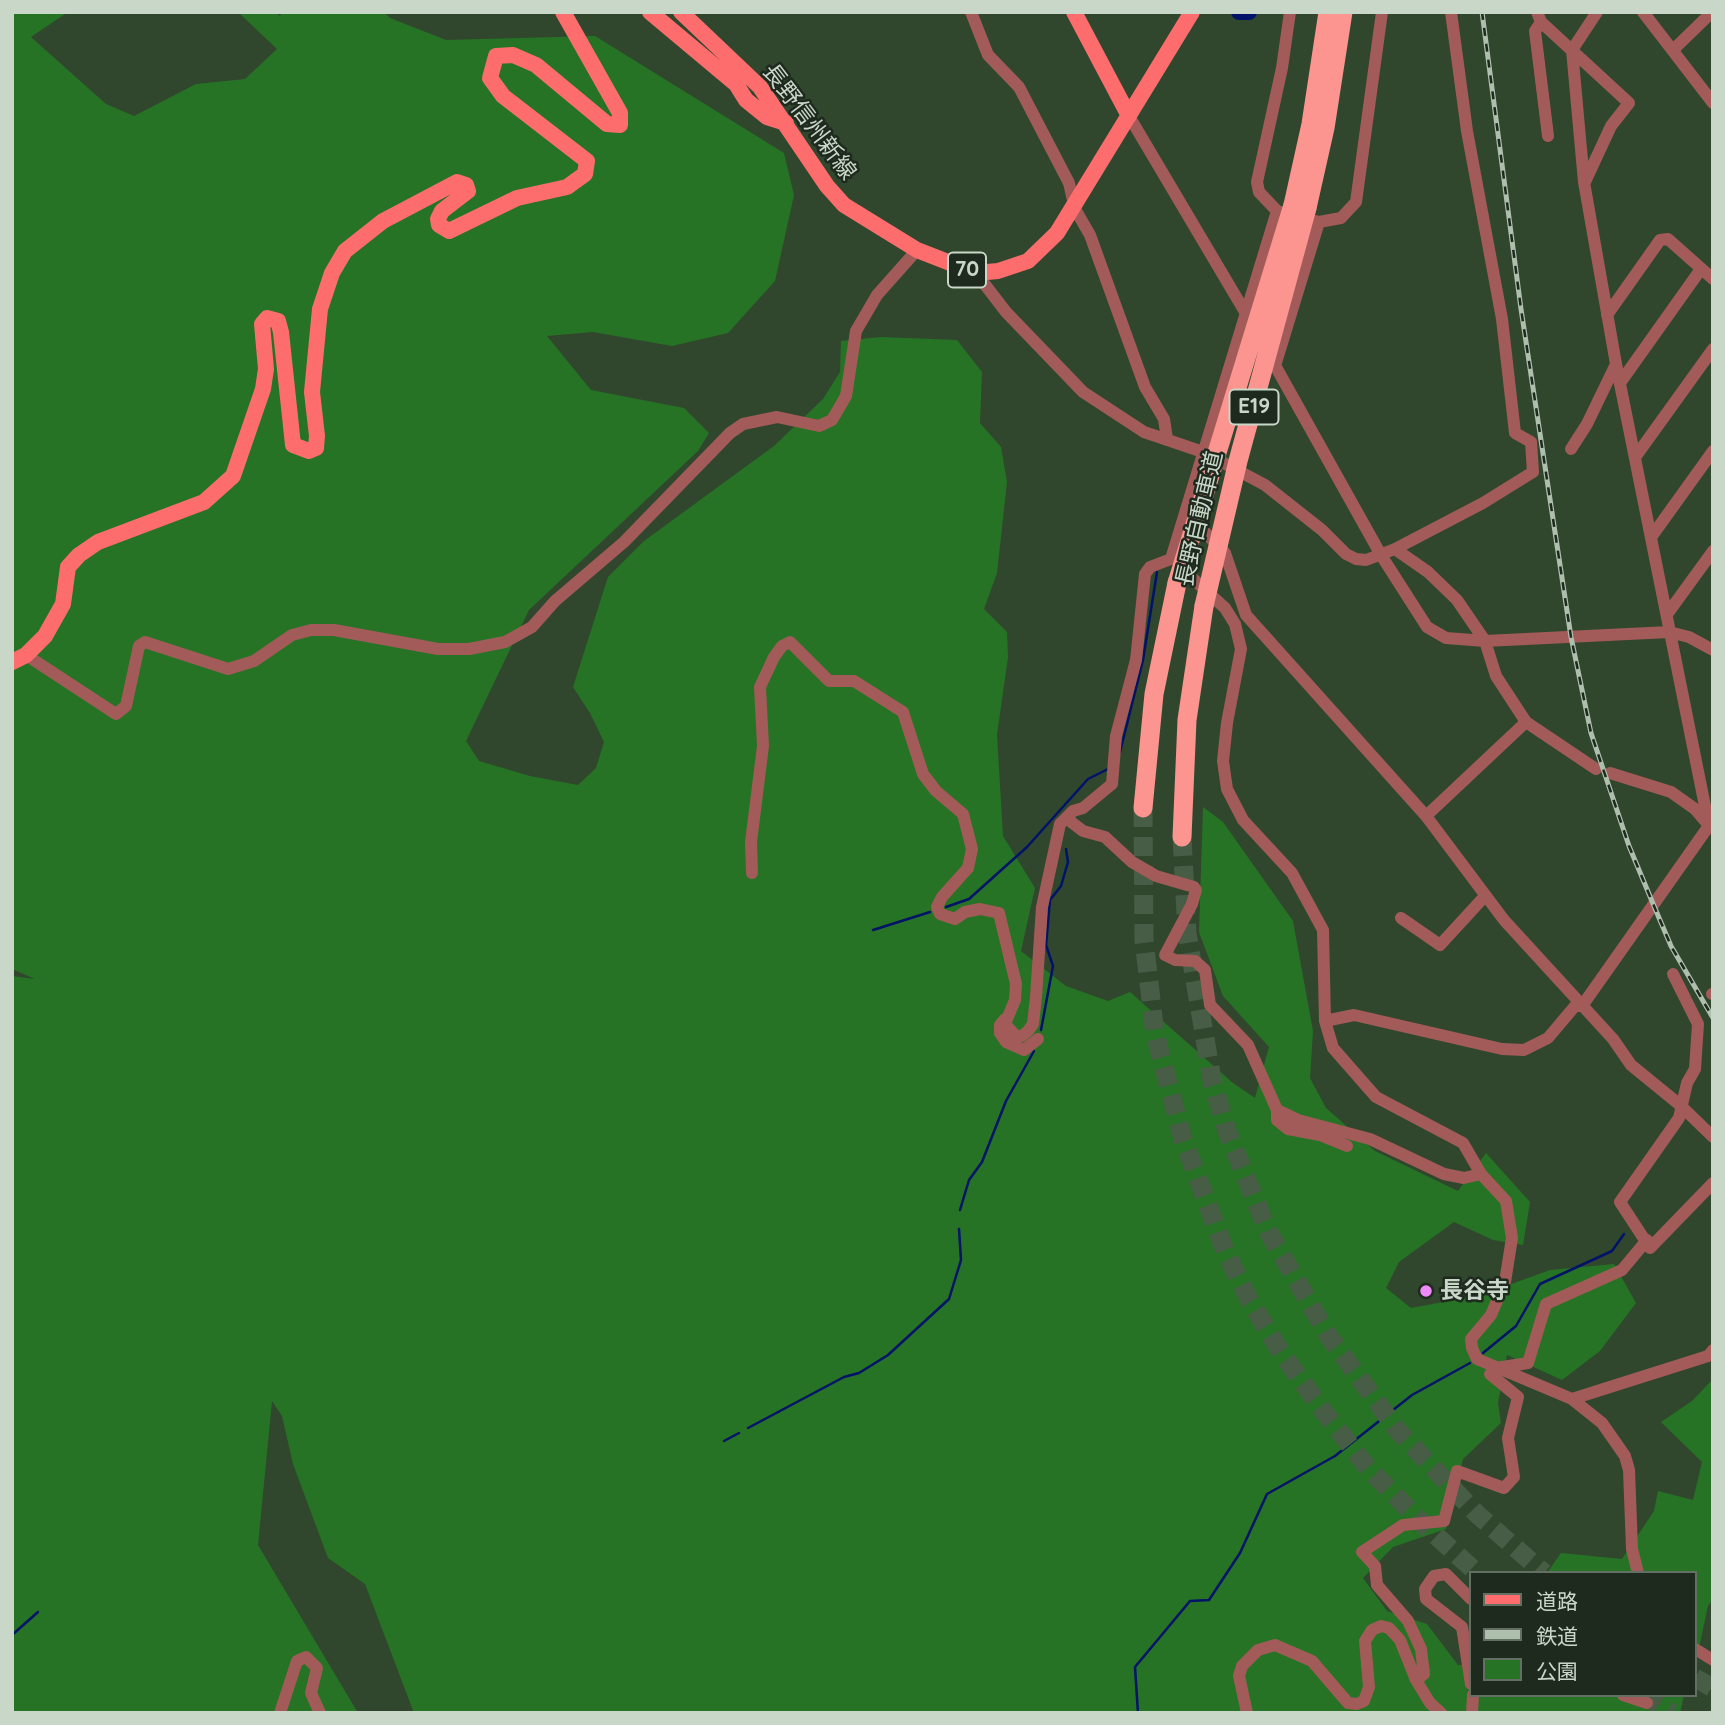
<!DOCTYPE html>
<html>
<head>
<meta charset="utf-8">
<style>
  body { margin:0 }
  #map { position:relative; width:1725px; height:1725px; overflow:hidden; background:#30472e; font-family:Quicksand,"Noto Sans JP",sans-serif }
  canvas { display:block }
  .frame { position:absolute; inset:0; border:14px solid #c9d7c8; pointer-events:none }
  .legend { position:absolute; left:1469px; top:1571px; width:228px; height:126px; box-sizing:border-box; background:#1f2a1f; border:2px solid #636f63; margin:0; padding:9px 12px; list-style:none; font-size:21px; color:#c9d7c8 }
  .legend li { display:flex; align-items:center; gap:14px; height:35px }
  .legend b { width:35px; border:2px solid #636f63 }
</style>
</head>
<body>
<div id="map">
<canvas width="1725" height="1725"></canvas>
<div class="frame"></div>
<ul class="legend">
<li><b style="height:9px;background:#fe6d6d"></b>道路</li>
<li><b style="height:9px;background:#afbfae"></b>鉄道</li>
<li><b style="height:19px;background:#267325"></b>公園</li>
</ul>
</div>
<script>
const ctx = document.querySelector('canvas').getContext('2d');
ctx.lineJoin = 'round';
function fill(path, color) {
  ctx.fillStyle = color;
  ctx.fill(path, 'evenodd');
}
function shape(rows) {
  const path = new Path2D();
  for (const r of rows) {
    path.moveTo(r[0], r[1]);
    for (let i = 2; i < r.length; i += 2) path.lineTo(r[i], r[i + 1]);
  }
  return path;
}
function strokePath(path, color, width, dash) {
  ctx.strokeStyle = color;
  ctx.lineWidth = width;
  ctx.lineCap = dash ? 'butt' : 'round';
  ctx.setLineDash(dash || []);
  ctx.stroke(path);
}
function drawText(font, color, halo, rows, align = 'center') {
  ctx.font = font + ' Quicksand,"Noto Sans JP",sans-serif';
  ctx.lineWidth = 5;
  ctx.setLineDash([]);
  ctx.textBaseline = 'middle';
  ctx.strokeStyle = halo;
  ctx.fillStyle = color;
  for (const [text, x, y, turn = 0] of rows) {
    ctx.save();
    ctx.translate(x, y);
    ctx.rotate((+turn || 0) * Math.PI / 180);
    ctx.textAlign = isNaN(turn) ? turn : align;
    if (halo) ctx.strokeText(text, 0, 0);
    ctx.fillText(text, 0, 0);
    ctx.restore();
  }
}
fill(shape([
  [12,12,68,12,31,37,106,104,134,116,196,84,245,79,277,49,238,12,275,12,280,16,282,12,384,12,390,18,446,40,595,36,784,153,794,195,775,281,728,333,672,346,593,332,547,336,591,390,684,408,709,433,698,451,529,610,466,741,479,761,530,776,578,785,596,768,604,742,590,713,573,687,608,577,644,541,774,446,823,399,840,372,841,341,881,337,957,340,982,372,980,423,1001,447,1007,482,997,573,984,609,1007,632,1008,657,997,735,1003,836,1035,888,1021,951,1066,986,1108,1001,1130,992,1233,1083,1255,1098,1269,1047,1223,996,1199,932,1203,807,1223,822,1293,921,1313,1031,1310,1078,1326,1108,1375,1151,1458,1191,1486,1153,1530,1202,1523,1245,1493,1240,1454,1222,1399,1262,1386,1288,1411,1308,1481,1295,1550,1270,1614,1264,1636,1303,1600,1351,1562,1380,1507,1355,1498,1403,1501,1423,1463,1459,1446,1529,1393,1547,1363,1578,1387,1611,1427,1624,1458,1665,1471,1664,1471,1695,1684,1695,1680,1713,414,1713,365,1584,328,1558,293,1464,282,1416,272,1401,258,1545,358,1713,12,1713,12,976,35,979,12,969],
  [1713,1379,1713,1599,1708,1606,1695,1666,1695,1573,1547,1573,1561,1553,1622,1559,1654,1511,1658,1491,1693,1500,1702,1462,1661,1422,1692,1401]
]), '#267325');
strokePath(shape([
  [1120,752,1143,660,1157,572],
  [946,907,969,899,1027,847,1088,779,1108,769],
  [873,930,930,912],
  [1041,1030,1053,966,1046,945,1050,900,1061,886,1068,862,1066,849],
  [960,1210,969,1180,982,1162,1006,1101,1034,1051],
  [1483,1353,1516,1326,1540,1284,1612,1251,1624,1234],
  [748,1428,844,1377,859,1373,888,1355,949,1299,961,1260,959,1229],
  [724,1441,739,1433],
  [12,1635,38,1612],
  [1138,1713,1135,1667,1190,1601,1209,1600,1240,1553,1267,1494,1335,1456,1412,1395,1470,1363]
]), '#001369', 2.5);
strokePath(shape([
  [1239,12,1249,12]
]), '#001369', 16);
strokePath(shape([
  [1143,808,1144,940,1155,1034,1183,1139,1226,1253,1250,1301,1281,1352,1324,1412,1368,1468,1419,1520,1477,1573],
  [1182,837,1187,933,1212,1080,1227,1131,1268,1231,1328,1335,1398,1431,1478,1515,1544,1573],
  [1695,1678,1713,1688],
  [1643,1695,1672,1713]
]), '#475d45', 19, [19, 10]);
strokePath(shape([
  [971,12,988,55,1019,87,1069,183,1075,209,1090,235,1145,387,1164,419,1167,439],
  [1290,12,1282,68,1257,182,1259,192,1277,211,1319,222,1341,218,1356,202,1382,12],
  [1537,12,1541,22,1629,103,1611,126,1585,182],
  [1597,12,1572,50,1584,182,1616,364,1709,826],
  [1643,12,1713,103],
  [1541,22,1535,31,1548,136],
  [1673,50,1712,12],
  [1129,116,1248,317],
  [976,273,1006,312,1083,392,1144,432,1203,452,1265,485,1322,530,1346,554,1356,559,1366,560,1395,549,1483,503,1533,472,1531,442,1515,433,1502,319,1467,131,1451,12],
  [1607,315,1660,240,1668,239,1713,279],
  [1267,351,1381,555,1427,627,1446,638,1485,641,1669,632,1689,637,1713,650],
  [1275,366,1319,222],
  [1620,383,1701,269],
  [1571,449,1587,424,1616,364],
  [1636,456,1713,349],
  [1192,519,1225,553,1246,615,1426,816,1504,920,1613,1039,1631,1065,1680,1105,1713,1137],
  [1652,536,1713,451],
  [1395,549,1428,572,1457,600,1485,641,1496,676,1526,722,1596,769],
  [1179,566,1225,608,1235,624,1241,649,1227,723,1223,761,1227,789,1243,820,1292,873,1323,930,1325,1021,1333,1048,1376,1097,1463,1143,1481,1174,1506,1201,1512,1238,1505,1282,1491,1315,1471,1339,1472,1348,1477,1359,1572,1399,1602,1423,1625,1456,1629,1470,1632,1549,1638,1573],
  [1668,613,1713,551],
  [26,655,116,714,126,706,139,646,145,642,228,669,254,661,292,635,311,630,334,630,438,649,469,649,505,642,532,627,555,601,624,542,730,433,743,424,777,417,819,426,832,420,846,396,856,331,877,295,917,250],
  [1610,773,1671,792,1695,809,1707,823],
  [1426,816,1526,722],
  [1066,818,1083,831,1105,837,1132,862,1156,876,1194,887,1196,890,1192,904,1165,955,1175,960,1195,961,1205,970,1210,1005,1248,1045,1277,1110,1298,1120,1370,1139,1444,1174,1464,1178,1481,1174],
  [752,873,751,842,763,746,760,687,774,657,782,646,790,642,829,681,854,681,903,712,923,774,936,791,963,814,972,849,968,868,942,897,937,907,940,914,955,919,965,912,980,909,999,913,1016,984,1015,1000,1005,1024,1016,1036,1022,1036,1028,1031,1033,1024,1036,997,1042,907,1060,824,1073,811,1083,808,1112,784,1116,736,1136,660,1145,574,1150,567,1171,559,1277,211],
  [1401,918,1440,945,1485,896],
  [1673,974,1698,1024,1695,1069,1687,1083,1679,1118,1620,1202,1650,1248,1713,1183],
  [1712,994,1713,994],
  [1582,1006,1713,820],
  [1005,1019,1000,1025,1000,1033,1006,1042,1024,1050,1038,1039],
  [1325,1021,1354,1015,1502,1049,1524,1050,1548,1038,1575,1006,1582,1006],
  [1277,1110,1277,1120,1288,1129,1320,1135,1347,1146],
  [1572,1399,1708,1356,1713,1350],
  [1471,1599,1446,1574,1434,1576,1425,1589,1426,1599,1462,1627,1471,1684],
  [1695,1649,1713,1660],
  [1416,1680,1424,1674,1421,1649,1408,1621,1377,1585,1375,1566,1362,1552,1403,1525,1444,1521,1457,1471,1504,1488,1514,1477,1508,1438,1518,1397,1490,1374,1496,1368,1528,1363,1546,1304,1622,1270,1647,1240],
  [1623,1695,1647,1703],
  [280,1713,297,1661,306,1657,317,1668,311,1693,320,1713],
  [1247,1713,1239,1676,1242,1666,1258,1650,1275,1645,1312,1661,1348,1703,1357,1704,1364,1701,1369,1687,1365,1641,1372,1630,1381,1626,1389,1628,1400,1640,1416,1680,1430,1703,1441,1713],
  [1472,1713,1473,1695]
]), '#a25b58', 12);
strokePath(shape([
  [650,12,736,84,746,100,767,117,786,123],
  [681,12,760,87,827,186,844,205,917,250,976,273,998,271,1028,261,1057,233,1192,12],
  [1074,12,1129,116],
  [12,662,26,655,45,636,63,604,68,567,79,555,98,542,204,502,233,476,263,389,266,369,262,324,267,318,278,321,281,332,293,445,309,451,316,448,317,436,312,392,320,309,332,273,345,251,383,221,457,182,466,185,468,191,442,211,438,219,439,225,449,231,517,198,567,187,585,174,587,161,503,96,490,78,496,56,513,55,536,65,607,124,620,125,620,113,563,12]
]), '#fe6d6d', 16);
strokePath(shape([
  [1293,205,1311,124,1328,12],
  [1307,208,1325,128,1343,12],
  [1143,808,1154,694,1177,583],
  [1182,837,1187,720,1204,606]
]), '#fc9490', 19);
const rail = shape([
  [1482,12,1521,309,1571,637,1591,733,1629,846,1654,906,1671,946,1713,1018]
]);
strokePath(rail, '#afbfae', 5);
strokePath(rail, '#1f2a1f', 2.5, [8]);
strokePath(shape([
  [1177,583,1293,205],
  [1204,606,1238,461,1307,208]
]), '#fc9490', 19);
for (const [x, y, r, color] of [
  [1426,1291,7,"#ed8cf9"]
]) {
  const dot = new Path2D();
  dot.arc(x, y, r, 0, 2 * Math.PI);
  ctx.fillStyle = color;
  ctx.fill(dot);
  strokePath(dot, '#1f2a1f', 2.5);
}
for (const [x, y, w] of [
  [967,270,38],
  [1254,407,49]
]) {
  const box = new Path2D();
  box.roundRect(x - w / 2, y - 17.5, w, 35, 5);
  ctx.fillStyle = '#1f2a1f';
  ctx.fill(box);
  strokePath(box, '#c9d7c8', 2);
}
drawText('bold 21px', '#c9d7c8', null, [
  ["70",967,270],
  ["E19",1254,407]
]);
drawText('23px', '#c9d7c8', '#1f2a1f', [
  ["長野信州新線",809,122,53],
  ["長野自動車道",1200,519,-77]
]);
drawText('bold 23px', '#c9d7c8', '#1f2a1f', [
  ["長谷寺",1440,1291]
], 'left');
</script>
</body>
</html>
